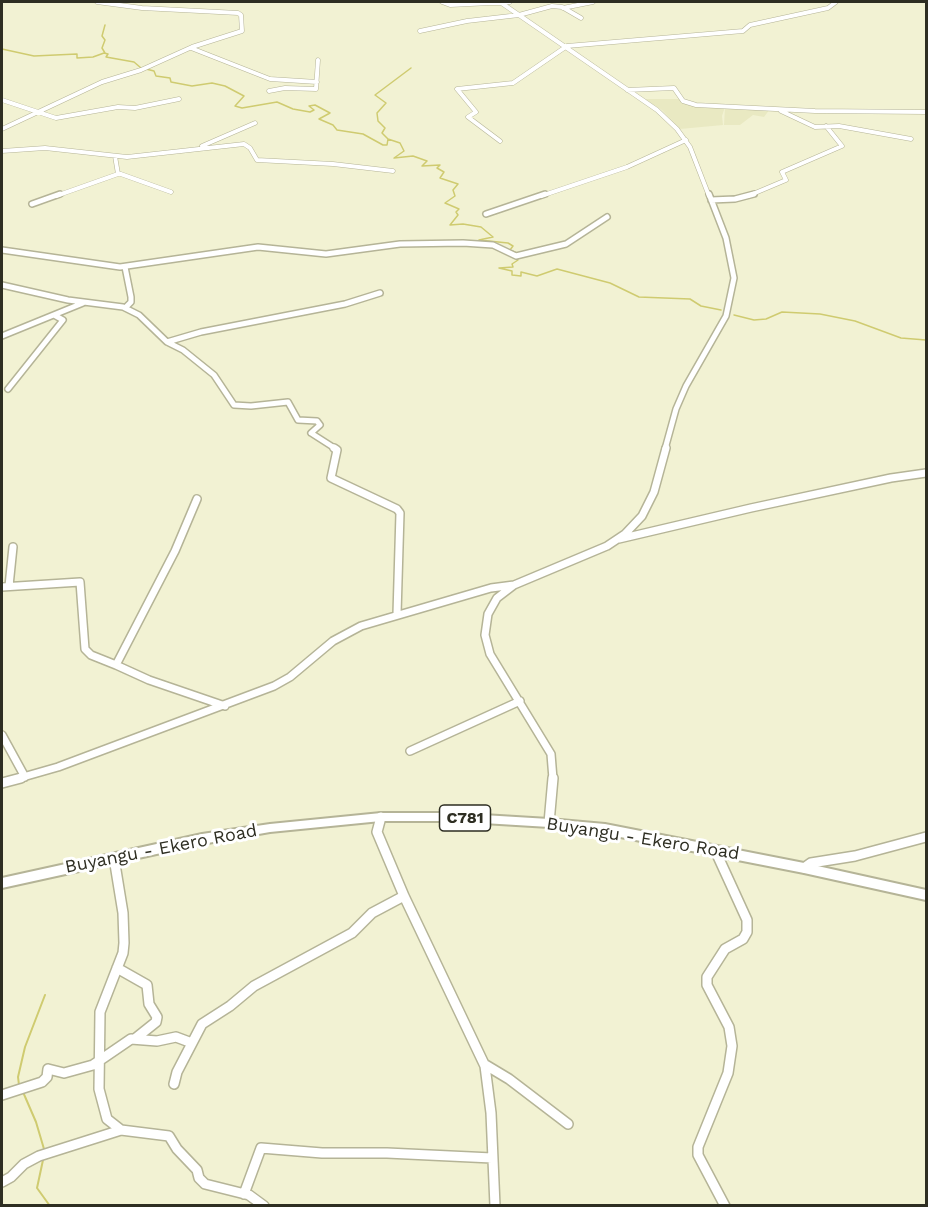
<!DOCTYPE html>
<html>
<head>
<meta charset="utf-8">
<style>
  body { margin:0 }
  #map { position:relative; width:928px; height:1207px; overflow:hidden; background:#f2f2d3; font-family:"Work Sans",sans-serif }
  canvas { display:block }
  .frame { position:absolute; inset:0; border:3px solid #2e2e22; pointer-events:none }
</style>
</head>
<body>
<div id="map">
<canvas width="928" height="1207"></canvas>
<div class="frame"></div>
</div>
<script>
const ctx = document.querySelector('canvas').getContext('2d');
ctx.lineJoin = 'round';
function fill(path, color) {
  ctx.fillStyle = color;
  ctx.fill(path, 'evenodd');
}
function shape(rows) {
  const path = new Path2D();
  for (const r of rows) {
    path.moveTo(r[0], r[1]);
    for (let i = 2; i < r.length; i += 2) path.lineTo(r[i], r[i + 1]);
  }
  return path;
}
function strokePath(path, color, width, dash) {
  ctx.strokeStyle = color;
  ctx.lineWidth = width;
  ctx.lineCap = dash ? 'butt' : 'round';
  ctx.setLineDash(dash || []);
  ctx.stroke(path);
}
function drawText(font, color, halo, rows, align = 'center') {
  ctx.font = font + ' "Work Sans",sans-serif';
  ctx.lineWidth = 6;
  ctx.setLineDash([]);
  ctx.textBaseline = 'middle';
  ctx.strokeStyle = halo;
  ctx.fillStyle = color;
  for (const [text, x, y, turn = 0] of rows) {
    ctx.save();
    ctx.translate(x, y);
    ctx.rotate((+turn || 0) * Math.PI / 180);
    ctx.textAlign = isNaN(turn) ? turn : align;
    if (halo) ctx.strokeText(text, 0, 0);
    ctx.fillText(text, 0, 0);
    ctx.restore();
  }
}
fill(shape([
  [645,99,679,99,687,104,770,109,764,117,753,115,740,125,724,125,725,107,722,116,723,125,680,129,662,110]
]), '#e9e9c2');
strokePath(shape([
  [105,25,102,36,105,40,102,48,105,53],
  [2,49,34,56,77,54,77,58,93,57,104,53,108,54,106,57,134,62,141,68],
  [411,68,375,95,386,103,377,113,378,121,385,128,382,133,388,139,400,143,404,151,394,158,413,156,427,161,422,166,440,165,437,168,444,172,440,178,458,184,453,190,455,196,445,203,459,209,456,212,458,215,450,225,463,224,481,227,493,237,479,240,508,243,513,246,510,250,517,253],
  [146,69,154,71,156,76,170,78,171,82,192,86,212,83,225,86,244,96,235,106,242,108,277,102,293,109,310,112,314,110,309,106,315,105,330,113,319,119,333,125,337,130,363,134,383,145,387,145,388,139],
  [509,255,518,260,512,264,513,267,499,268,512,271,512,275,521,276,521,272,537,276,557,269,610,283,639,297,690,299,701,306,721,310],
  [734,315,754,320,766,319,782,312,820,314,855,321,901,338,926,340]
]), '#cfcb70', 1.5);
strokePath(shape([
  [19,1085,18,1077,25,1047,45,995],
  [23,1092,36,1122,44,1149],
  [43,1160,37,1188,50,1206]
]), '#cfcb70', 2);
const minorFar3 = shape([
  [442,2,450,5,510,2],
  [500,2,657,110,677,129,690,147,709,196],
  [563,8,593,2],
  [420,31,467,21,519,15,552,6,562,7,581,18],
  [191,48,270,79,317,82],
  [627,90,674,88,683,101,696,105,815,111,926,112],
  [269,91,285,88,316,89,318,60],
  [2,100,56,118,118,107,135,108,179,99],
  [781,111,815,127,839,126,911,139],
  [2,129,102,82,141,70,192,47,242,31,241,15,238,13,142,8,97,2],
  [500,141,468,117,476,112,457,89,513,83,567,46,743,31,750,25,828,8,836,2],
  [202,146,255,123],
  [2,151,45,148,127,157,244,144,250,148,257,160,333,164,393,171],
  [118,173,171,192],
  [56,196,118,174,115,156],
  [541,196,627,167,686,140],
  [748,196,786,180,782,172,842,146,826,126]
]);
const minorFar2 = shape([
  [711,200,735,199,754,194],
  [32,204,60,194],
  [486,214,545,194],
  [2,250,120,267,258,247,326,254,400,244,463,243,493,245,516,256,566,244,607,217],
  [125,267,131,297,131,302,125,308],
  [2,285,68,300,123,307,139,315,167,342,201,332,345,304,380,293],
  [2,336,83,303],
  [167,342,183,350,214,375,234,405,251,406,288,402,298,420,317,421,320,425,311,433,336,449],
  [8,389,63,320,54,315],
  [665,449,676,409,686,386,726,316,734,278,726,238,709,194]
]);
const minorFar1 = shape([
  [334,448,337,450,331,478,397,509,400,513,397,614],
  [197,499,175,551,116,665,149,680,225,706],
  [619,539,751,508,891,478,926,473],
  [9,586,13,547],
  [2,587,80,582,85,649,91,655,116,665],
  [2,735,25,777],
  [410,751,520,701],
  [16,779,58,767,274,686,290,677,333,641,361,626,491,588,514,585],
  [553,779,551,754,490,654,485,635,488,614,497,598,514,585,607,546,625,534,642,516,654,492,666,448]
]);
const minor = shape([
  [2,783,21,778],
  [381,817,377,832,404,896,485,1066,491,1113,495,1206],
  [549,823,553,778],
  [715,850,747,920,747,932,743,939,725,949,707,977,707,985,729,1027,732,1046,728,1073,698,1147,698,1155,725,1206],
  [114,858,123,913,124,943,123,953,100,1012,99,1089,107,1119,121,1130,169,1136,177,1149,197,1170,199,1178,205,1184,249,1195,264,1206],
  [804,868,811,863,855,856,926,837],
  [117,968,147,985,149,1004,157,1017,156,1022,136,1038],
  [484,1064,509,1079,568,1124],
  [174,1084,177,1072,202,1024,230,1006,254,986,352,933,372,913,404,896],
  [2,1095,42,1082,47,1077,48,1069,64,1073,93,1065,131,1039,157,1041,176,1037,192,1043],
  [2,1182,11,1177,24,1164,39,1156,121,1130],
  [244,1194,261,1148,322,1153,387,1153,492,1158]
]);
const primary = shape([
  [381,813,450,813,549,819,605,824,804,863,926,890,926,900,804,873,605,834,549,827,450,821,381,821,270,832,202,844,2,888,2,878,202,834,270,824,381,813]
]);
strokePath(minorFar3, '#b5b497', 5);
strokePath(minorFar2, '#b5b497', 8);
strokePath(minorFar1, '#b5b497', 10);
strokePath(minor, '#b5b497', 12);
strokePath(primary, '#b5b497', 4);
strokePath(minorFar3, '#fff', 4);
strokePath(minorFar2, '#fff', 5);
strokePath(minorFar1, '#fff', 7);
strokePath(minor, '#fff', 9);
fill(primary, '#fff');
for (const [x, y, w] of [
  [465,818,51]
]) {
  const box = new Path2D();
  box.roundRect(x - w / 2, y - 13, w, 26, 4.5);
  ctx.fillStyle = '#fff';
  ctx.fill(box);
  strokePath(box, '#2e2e22', 1.5);
}
drawText('bold 16px', '#2e2e22', null, [
  ["C781",465,818]
]);
drawText('18px', '#2e2e22', '#fff', [
  ["Buyangu - Ekero Road",643,839,9],
  ["Buyangu - Ekero Road",161,849,-11]
]);
</script>
</body>
</html>
